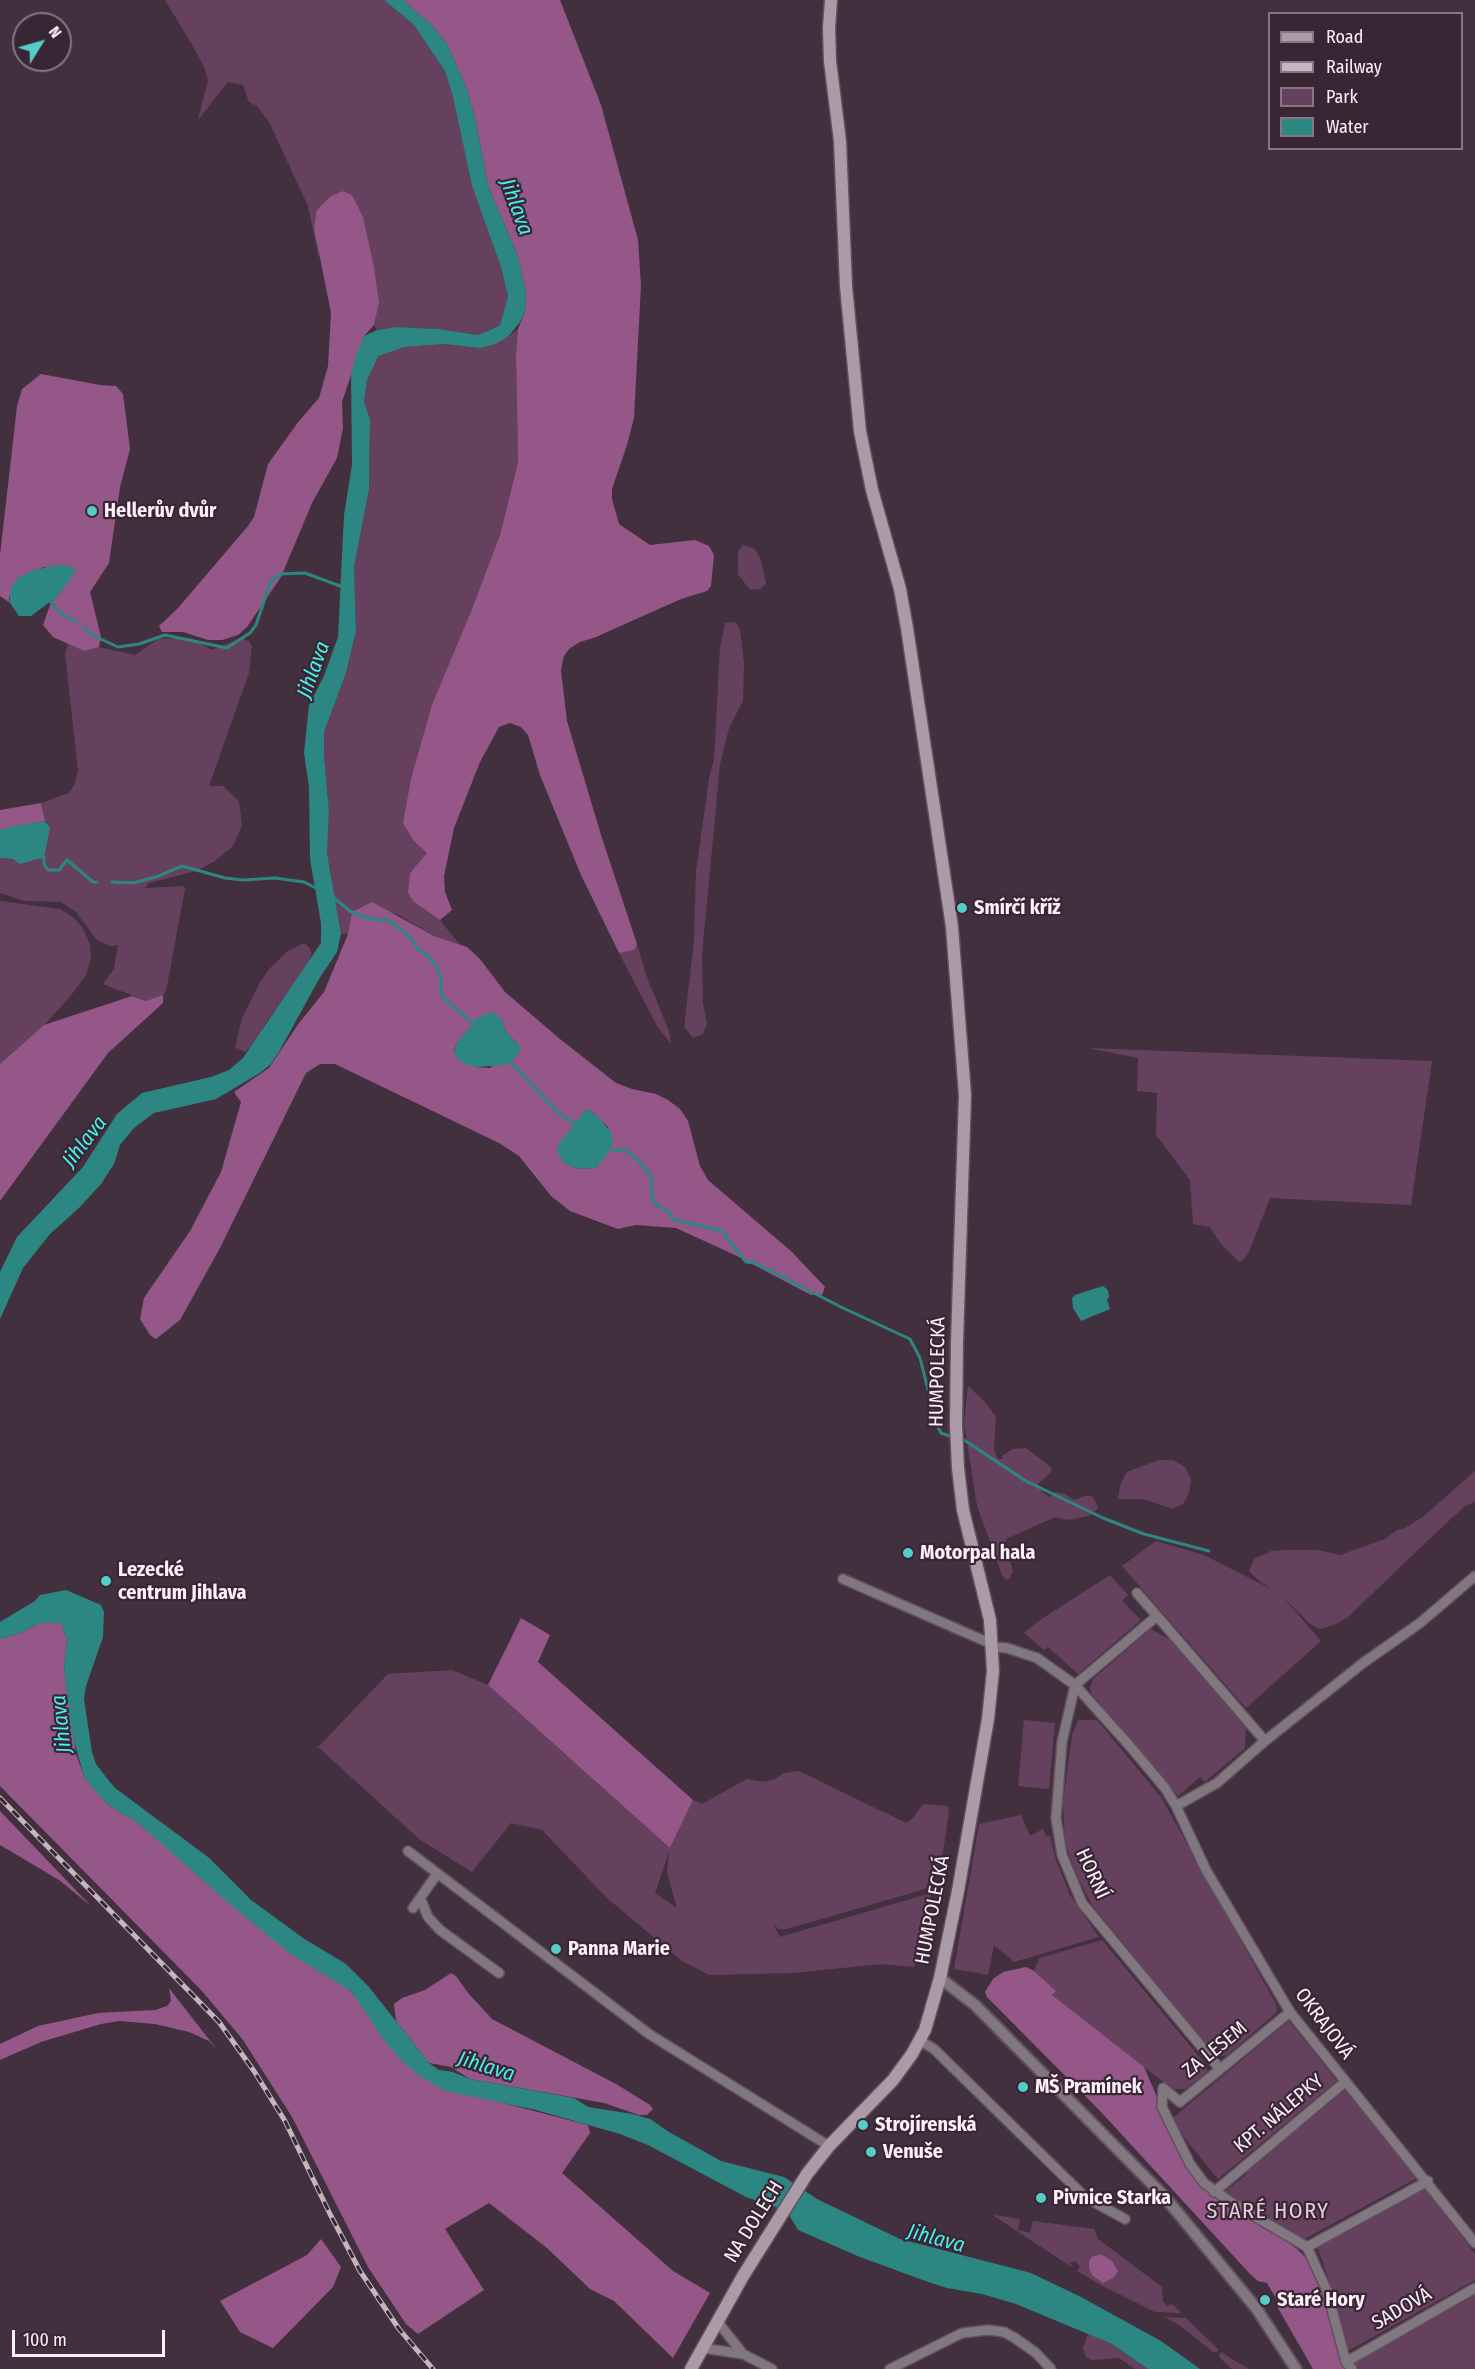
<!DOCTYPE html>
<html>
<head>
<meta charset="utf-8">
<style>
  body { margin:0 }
  #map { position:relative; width:1475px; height:2369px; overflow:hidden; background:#43303f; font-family:"Fira Sans Condensed",sans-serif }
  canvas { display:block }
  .legend { position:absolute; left:1268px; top:12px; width:195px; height:138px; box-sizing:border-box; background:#392634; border:2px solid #877682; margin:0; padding:8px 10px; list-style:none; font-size:18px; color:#fceff8 }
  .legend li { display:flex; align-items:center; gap:12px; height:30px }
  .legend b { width:30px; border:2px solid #877682 }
  .north { position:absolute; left:12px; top:12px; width:60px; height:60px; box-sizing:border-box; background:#392634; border:2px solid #877682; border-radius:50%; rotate:53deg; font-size:16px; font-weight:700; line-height:24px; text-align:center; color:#fceff8 }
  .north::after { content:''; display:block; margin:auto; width:21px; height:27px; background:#54cdc8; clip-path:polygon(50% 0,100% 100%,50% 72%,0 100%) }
  .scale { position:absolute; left:12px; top:2330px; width:153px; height:27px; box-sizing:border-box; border:3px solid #fceff8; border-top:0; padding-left:8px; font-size:18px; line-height:21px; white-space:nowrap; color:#fceff8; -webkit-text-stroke:4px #392634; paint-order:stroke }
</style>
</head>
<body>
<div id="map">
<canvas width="1475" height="2369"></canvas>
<ul class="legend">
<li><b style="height:8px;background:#ab9ba7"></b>Road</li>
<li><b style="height:8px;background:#c4b5c0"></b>Railway</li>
<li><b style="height:16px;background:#65415d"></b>Park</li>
<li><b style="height:16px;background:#2c8783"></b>Water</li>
</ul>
<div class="north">N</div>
<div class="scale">100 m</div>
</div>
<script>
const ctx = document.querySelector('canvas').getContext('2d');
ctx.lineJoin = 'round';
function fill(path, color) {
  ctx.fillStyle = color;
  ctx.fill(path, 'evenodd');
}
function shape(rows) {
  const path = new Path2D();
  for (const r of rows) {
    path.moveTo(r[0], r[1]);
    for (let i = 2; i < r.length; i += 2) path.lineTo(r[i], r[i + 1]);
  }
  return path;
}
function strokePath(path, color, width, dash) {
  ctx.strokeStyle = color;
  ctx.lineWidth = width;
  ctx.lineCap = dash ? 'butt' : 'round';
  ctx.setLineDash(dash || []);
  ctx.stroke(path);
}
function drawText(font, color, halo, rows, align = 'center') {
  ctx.font = font + ' "Fira Sans Condensed",sans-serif';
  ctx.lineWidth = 4.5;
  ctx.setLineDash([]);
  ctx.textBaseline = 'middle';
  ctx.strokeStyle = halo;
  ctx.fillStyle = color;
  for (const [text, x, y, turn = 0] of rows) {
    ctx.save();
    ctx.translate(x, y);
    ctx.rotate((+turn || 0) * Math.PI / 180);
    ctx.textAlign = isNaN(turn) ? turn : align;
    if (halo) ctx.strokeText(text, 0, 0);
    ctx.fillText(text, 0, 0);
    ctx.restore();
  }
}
fill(shape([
  [165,0,384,0,414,25,445,71,453,97,472,186,501,267,506,286,508,296,500,325,478,335,438,329,396,327,377,330,374,325,379,303,352,195,343,191,331,196,319,249,319,259,308,206,269,122,257,106,249,102,243,85,228,82,198,120,208,80,205,69,193,46],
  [518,329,516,354,518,462,500,535,470,614,414,841,428,853,410,873,414,902,440,920,460,945,434,936,397,914,352,912,348,934,341,934,327,853,329,811,324,755,324,732,346,673,356,631,354,567,369,489,370,419,364,402,367,380,371,367,378,356,384,352,404,347,444,344,480,348,508,337],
  [743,545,755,549,761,560,766,584,760,589,750,590,738,574,738,551],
  [732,622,736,623,740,630,744,663,743,701,729,728,720,764,702,955,703,1003,707,1024,703,1034,693,1038,685,1028,685,1018,694,941,696,871,709,779,714,759,720,648,725,623],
  [190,638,212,650,240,638,249,641,252,646,249,673,209,786,223,786,239,801,242,825,233,846,215,861,196,871,149,883,145,888,183,886,185,889,166,991,163,996,146,1001,103,984,114,969,118,945,110,946,97,940,76,912,61,902,24,901,0,893,0,858,13,859,48,823,45,821,41,803,69,793,75,783,78,770,65,654,68,644,84,651,99,647,135,655,158,639],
  [0,901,60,909,74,918,82,927,90,944,91,958,86,975,72,994,40,1030,0,1064],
  [304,943,309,947,312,954,303,971,268,1020,255,1042,245,1052,235,1047,242,1018,259,984,269,969,288,951],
  [637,944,646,975,669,1031,671,1044,657,1026,619,953,634,950],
  [1088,1048,1432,1061,1411,1205,1270,1198,1249,1252,1243,1260,1239,1262,1221,1244,1210,1227,1193,1224,1190,1180,1156,1135,1157,1093,1137,1091,1138,1058],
  [968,1386,986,1403,996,1417,994,1450,998,1459,1002,1459,1003,1455,1013,1449,1026,1448,1051,1467,1051,1472,1038,1484,1042,1492,1050,1497,1056,1492,1065,1494,1074,1500,1088,1495,1093,1497,1097,1505,1098,1508,1089,1516,1068,1520,1055,1517,1006,1539,1006,1547,1013,1571,1009,1579,1006,1580,1002,1575,977,1506,964,1423],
  [1159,1460,1173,1460,1185,1467,1191,1478,1189,1493,1183,1504,1172,1509,1143,1499,1118,1499,1120,1485,1127,1472],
  [1475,1471,1475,1502,1465,1506,1442,1527,1348,1617,1336,1624,1320,1629,1310,1624,1282,1596,1321,1641,1246,1708,1122,1566,1156,1541,1204,1555,1271,1589,1257,1579,1249,1571,1254,1559,1271,1551,1283,1550,1318,1550,1340,1555,1385,1539,1397,1530,1405,1528,1424,1516],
  [1110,1575,1128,1595,1122,1601,1141,1620,1078,1674,1048,1647,1044,1650,1024,1633,1037,1622],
  [1151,1629,1170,1640,1246,1728,1245,1748,1205,1782,1200,1777,1178,1796,1091,1693,1090,1688,1093,1679],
  [452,1670,488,1685,670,1848,693,1800,702,1804,747,1779,763,1782,775,1779,784,1773,799,1771,906,1823,912,1819,923,1804,947,1806,949,1811,943,1853,937,1873,933,1881,925,1889,787,1929,779,1929,773,1924,780,1937,931,1893,914,1967,881,1964,794,1973,709,1975,682,1961,607,1898,542,1830,511,1823,472,1872,419,1839,318,1747,388,1674],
  [669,1852,667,1873,677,1908,655,1893],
  [1024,1720,1055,1723,1049,1789,1018,1786],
  [1078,1720,1097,1720,1161,1797,1276,2004,1277,2012,1227,2055,1221,2056,1214,2054,1210,2049,1092,1905,1077,1876,1065,1843,1063,1802,1072,1735],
  [1021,1815,1030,1836,1043,1829,1046,1836,1050,1836,1056,1860,1070,1895,1099,1937,1014,1962,994,1945,988,1975,954,1969,979,1824],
  [1102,1940,1207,2066,1207,2072,1185,2089,1173,2089,1097,2032,1052,1995,1056,1991,1034,1971,1039,1958],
  [1289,2021,1337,2081,1218,2179,1170,2120],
  [1345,2090,1417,2178,1301,2241,1223,2193,1247,2174,1246,2172],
  [1425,2188,1475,2254,1475,2280,1346,2352,1332,2289,1317,2246],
  [995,2215,1020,2219,1018,2230,1030,2233,1033,2221,1094,2229,1098,2239,1162,2287,1163,2301,1167,2306,1172,2304,1182,2313,1155,2312,1101,2285,1077,2271,1080,2267,1075,2261,1070,2263,1073,2268,994,2216],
  [1475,2295,1475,2369,1358,2369,1352,2363],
  [1165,2317,1186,2318,1218,2349,1218,2351,1214,2353,1182,2327],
  [1088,2334,1112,2344,1148,2369,1135,2369,1119,2358,1092,2360,1086,2357,1083,2348],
  [1222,2352,1227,2356,1249,2369,1232,2369,1220,2358,1219,2355]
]), '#65415d');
fill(shape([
  [404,0,560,0,601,105,638,240,641,285,634,418,627,445,612,489,612,499,619,524,650,545,695,540,709,546,714,555,711,586,707,591,681,599,596,637,580,642,569,649,564,656,561,670,567,721,601,835,637,944,634,950,619,953,581,875,540,775,528,735,521,727,510,723,499,727,480,762,454,828,444,876,445,892,452,910,440,920,414,902,408,893,410,873,427,853,414,841,403,823,411,779,432,705,470,614,500,535,518,462,516,354,518,329,525,311,526,292,517,254,488,186,475,118,466,87,447,44,430,23,411,8],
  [343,191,352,195,363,217,374,267,379,303,374,325,364,336,342,402,343,428,337,458,312,503,281,577,247,627,238,635,222,640,208,640,183,632,162,632,159,626,178,608,248,526,254,517,268,464,299,421,319,398,328,366,331,313,314,228,317,210,331,196],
  [41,374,100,385,116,386,123,394,130,449,120,487,109,563,90,592,101,637,99,647,84,651,53,637,43,625,51,602,70,579,44,567,18,578,9,598,10,603,0,596,0,555,17,406,22,389],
  [41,803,45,821,0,830,0,810],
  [372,902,434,936,467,947,480,959,505,992,560,1039,616,1083,632,1089,656,1094,668,1100,680,1109,688,1121,700,1166,708,1180,792,1252,825,1287,822,1295,811,1295,737,1256,676,1228,636,1225,618,1229,570,1211,551,1196,519,1156,499,1143,335,1064,320,1064,306,1073,220,1248,180,1320,156,1339,150,1335,140,1319,144,1298,190,1231,221,1172,241,1102,234,1092,269,1068,299,1023,324,992,348,934,352,912],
  [501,1018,506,1032,517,1043,490,1068,476,1067,457,1058,454,1051,457,1043],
  [585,1110,590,1110,608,1127,612,1144,597,1167,589,1169,576,1168,564,1163,576,1123],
  [163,995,163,1003,108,1053,0,1201,0,1064,44,1025,132,996,146,1001],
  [521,1618,550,1635,538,1662,693,1800,670,1848,488,1685],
  [40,1623,61,1623,67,1639,64,1669,76,1754,84,1776,107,1804,138,1823,351,1991,400,2059,503,2103,588,2125,590,2133,562,2173,673,2271,710,2293,673,2358,614,2301,590,2289,547,2248,489,2203,445,2229,484,2290,418,2334,406,2324,368,2267,292,2117,243,2040,202,1991,0,1786,0,1639,20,1633],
  [0,1811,91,1906,59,1880,0,1845],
  [1026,1967,1034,1971,1056,1991,1052,1995,1144,2067,1176,2141,1202,2186,1221,2202,1266,2227,1297,2249,1315,2267,1347,2369,1313,2369,1278,2308,1277,2300,1267,2283,1258,2281,1251,2275,1101,2112,987,1997,985,1992,993,1979,1003,1972],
  [451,1973,456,1976,468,1993,492,2019,616,2084,650,2105,653,2109,647,2115,639,2115,604,2103,470,2079,451,2067,429,2063,396,2021,394,2004,402,1998,425,1990],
  [169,1988,218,2051,209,2041,189,2032,155,2024,119,2021,101,2024,41,2042,0,2060,0,2044,38,2026,98,2013,155,2010,167,2006,171,2001],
  [321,2239,341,2267,333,2287,273,2348,240,2332,220,2301,307,2255],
  [1101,2254,1112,2261,1118,2271,1113,2278,1103,2283,1092,2275,1089,2268,1089,2261,1092,2257]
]), '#945788');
fill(shape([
  [384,0,404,0,411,8,430,23,447,44,466,87,475,118,488,186,517,254,526,292,525,311,520,322,508,337,495,344,480,348,444,344,404,347,378,356,367,380,364,402,370,419,369,489,354,567,356,631,346,673,324,732,324,755,329,811,327,853,341,934,337,952,319,979,280,1050,271,1064,260,1073,216,1099,154,1113,134,1128,120,1145,114,1164,101,1184,80,1207,50,1234,23,1268,0,1319,0,1272,17,1237,83,1167,117,1114,142,1093,211,1077,229,1070,243,1058,321,943,321,923,310,859,309,787,304,753,309,705,324,676,338,637,344,515,352,465,351,375,356,355,364,336,377,330,396,327,438,329,478,335,490,330,500,325,508,296,501,267,472,186,453,97,445,71,414,25],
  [59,565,69,566,74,568,75,572,58,596,31,616,19,616,10,603,10,591,14,583,18,578,33,570],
  [45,821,50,828,44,857,20,864,13,859,0,858,0,830,14,826],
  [492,1012,501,1018,506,1032,520,1046,519,1053,511,1062,504,1065,476,1067,465,1064,457,1058,454,1052,457,1043,478,1017],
  [585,1110,590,1110,600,1119,611,1132,612,1137,613,1144,603,1160,597,1167,589,1169,576,1168,564,1163,557,1151,558,1145],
  [1103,1286,1108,1290,1109,1297,1107,1299,1110,1309,1081,1321,1073,1308,1072,1298,1075,1295],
  [66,1590,101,1605,104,1612,103,1637,86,1686,84,1699,92,1752,96,1764,106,1777,115,1788,208,1857,251,1900,303,1938,346,1964,369,1987,429,2063,439,2070,453,2072,470,2079,574,2098,588,2107,633,2114,650,2119,669,2132,721,2161,784,2177,817,2199,900,2239,1031,2273,1081,2297,1161,2341,1200,2369,1148,2369,1112,2344,1016,2304,982,2294,947,2288,931,2283,860,2257,798,2230,789,2215,778,2208,746,2197,648,2145,620,2134,536,2110,446,2091,418,2075,400,2059,384,2040,351,1991,292,1955,232,1906,138,1823,107,1804,90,1785,84,1776,72,1734,64,1669,67,1639,61,1623,40,1623,20,1633,0,1639,0,1622,35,1601,40,1595]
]), '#2c8783');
strokePath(shape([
  [51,602,60,613,76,622],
  [84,627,94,636,118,647,139,644,165,635,227,648,250,633,256,625,271,581,281,574,305,573,340,586],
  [40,857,44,857,44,864,48,870,59,870,67,860,93,882,97,882],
  [112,882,133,883,156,877,182,866,225,878,243,880,275,878,304,882,316,888],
  [333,897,350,911,367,918,390,921,409,936,417,948,428,956,437,967,441,980,441,990,443,998,474,1024],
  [508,1059,559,1114,577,1124],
  [606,1147,615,1151,624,1149,637,1159,652,1178,651,1194,657,1206,670,1212,672,1219,722,1231,746,1262,755,1263,843,1308,910,1339,920,1358,937,1425,941,1433,950,1436],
  [964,1440,1026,1481,1103,1518,1144,1534,1209,1551]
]), '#2c8783', 3);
const minor = shape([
  [843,1579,987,1642,993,1647,1007,1648,1037,1658,1075,1685,1128,1744,1165,1788,1176,1806,1206,1870,1290,2012,1475,2243],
  [1137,1593,1157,1616],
  [1265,1741,1363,1663,1420,1623,1475,1576],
  [1176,1806,1217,1783,1265,1741,1157,1616,1075,1685,1062,1742,1056,1818,1062,1855,1082,1903,1220,2069],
  [408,1851,649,2034,829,2146],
  [421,1900,428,1917,440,1930,499,1973],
  [413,1908,437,1874],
  [1290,2012,1180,2102,1163,2088,1162,2107,1190,2164,1204,2183,1232,2203,1307,2247],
  [919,2040,934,2049,1085,2197,1125,2219],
  [1214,2192,1345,2082],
  [717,2321,743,2354],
  [702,2348,743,2354,772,2369],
  [1346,2362,1475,2288],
  [890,2369,962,2333,988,2330,1004,2332,1015,2338,1036,2353,1051,2369],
  [1352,2369,1346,2362,1327,2291,1307,2247,1428,2181]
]);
const tertiary = shape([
  [940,1978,975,2005,1164,2196,1256,2308,1296,2369]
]);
const secondary = shape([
  [691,2369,743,2276,807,2174,829,2146,893,2080,912,2054,925,2030,940,1978,958,1891,988,1719,993,1671,990,1620,963,1510,958,1468,956,1425,957,1342,965,1095,952,927,907,628,900,589,872,490,860,431,846,286,840,141,830,61,829,28,831,0]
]);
strokePath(minor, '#614f5d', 12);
strokePath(tertiary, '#614f5d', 14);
strokePath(secondary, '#614f5d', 15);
strokePath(minor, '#81777f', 9);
strokePath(tertiary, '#81777f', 10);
strokePath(secondary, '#ab9ba7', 12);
const rail = shape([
  [0,1798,219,2022,254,2071,285,2121,330,2214,360,2271,399,2329,433,2369]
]);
strokePath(rail, '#c4b5c0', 5);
strokePath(rail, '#392634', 3, [9]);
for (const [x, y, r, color] of [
  [92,511,6,"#54cdc8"],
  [962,908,6,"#54cdc8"],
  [908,1553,6,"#54cdc8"],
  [106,1581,6,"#54cdc8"],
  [556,1949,6,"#54cdc8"],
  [1023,2087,6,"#54cdc8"],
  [863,2125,6,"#54cdc8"],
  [871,2152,6,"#54cdc8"],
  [1041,2198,6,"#54cdc8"],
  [1265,2300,6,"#54cdc8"]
]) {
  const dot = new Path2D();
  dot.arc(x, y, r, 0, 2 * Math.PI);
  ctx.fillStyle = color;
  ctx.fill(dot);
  strokePath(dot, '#392634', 2);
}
drawText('bold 20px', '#fceff8', '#392634', [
  ["Hellerův dvůr",104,511],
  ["Smírčí kříž",974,908],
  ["Motorpal hala",920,1553],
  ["Lezecké",118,1570],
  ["centrum Jihlava",118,1593],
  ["Panna Marie",568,1949],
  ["MŠ Pramínek",1035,2087],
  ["Strojírenská",875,2125],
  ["Venuše",883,2152],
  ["Pivnice Starka",1053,2198],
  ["Staré Hory",1277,2300]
], 'left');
drawText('20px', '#fceff8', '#392634', [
  ["HUMPOLECKÁ",938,1372,-89],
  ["HORNÍ",1092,1874,65],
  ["HUMPOLECKÁ",933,1910,-79],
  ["OKRAJOVÁ",1324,2024,53],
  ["ZA LESEM",1215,2050,-39],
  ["KPT. NÁLEPKY",1279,2114,-40],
  ["NA DOLECH",754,2222,-58],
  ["SADOVÁ",1402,2309,-30]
]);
drawText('italic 21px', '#47f0ea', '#392634', [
  ["Jihlava",516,207,70],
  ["Jihlava",314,670,-70],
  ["Jihlava",85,1142,-52],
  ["Jihlava",62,1724,-96],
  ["Jihlava",486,2067,17],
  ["Jihlava",936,2239,15]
]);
ctx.letterSpacing = '1.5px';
drawText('22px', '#e5cddf', '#392634', [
  ["STARÉ HORY",1268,2212]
]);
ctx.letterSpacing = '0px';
</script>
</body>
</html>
